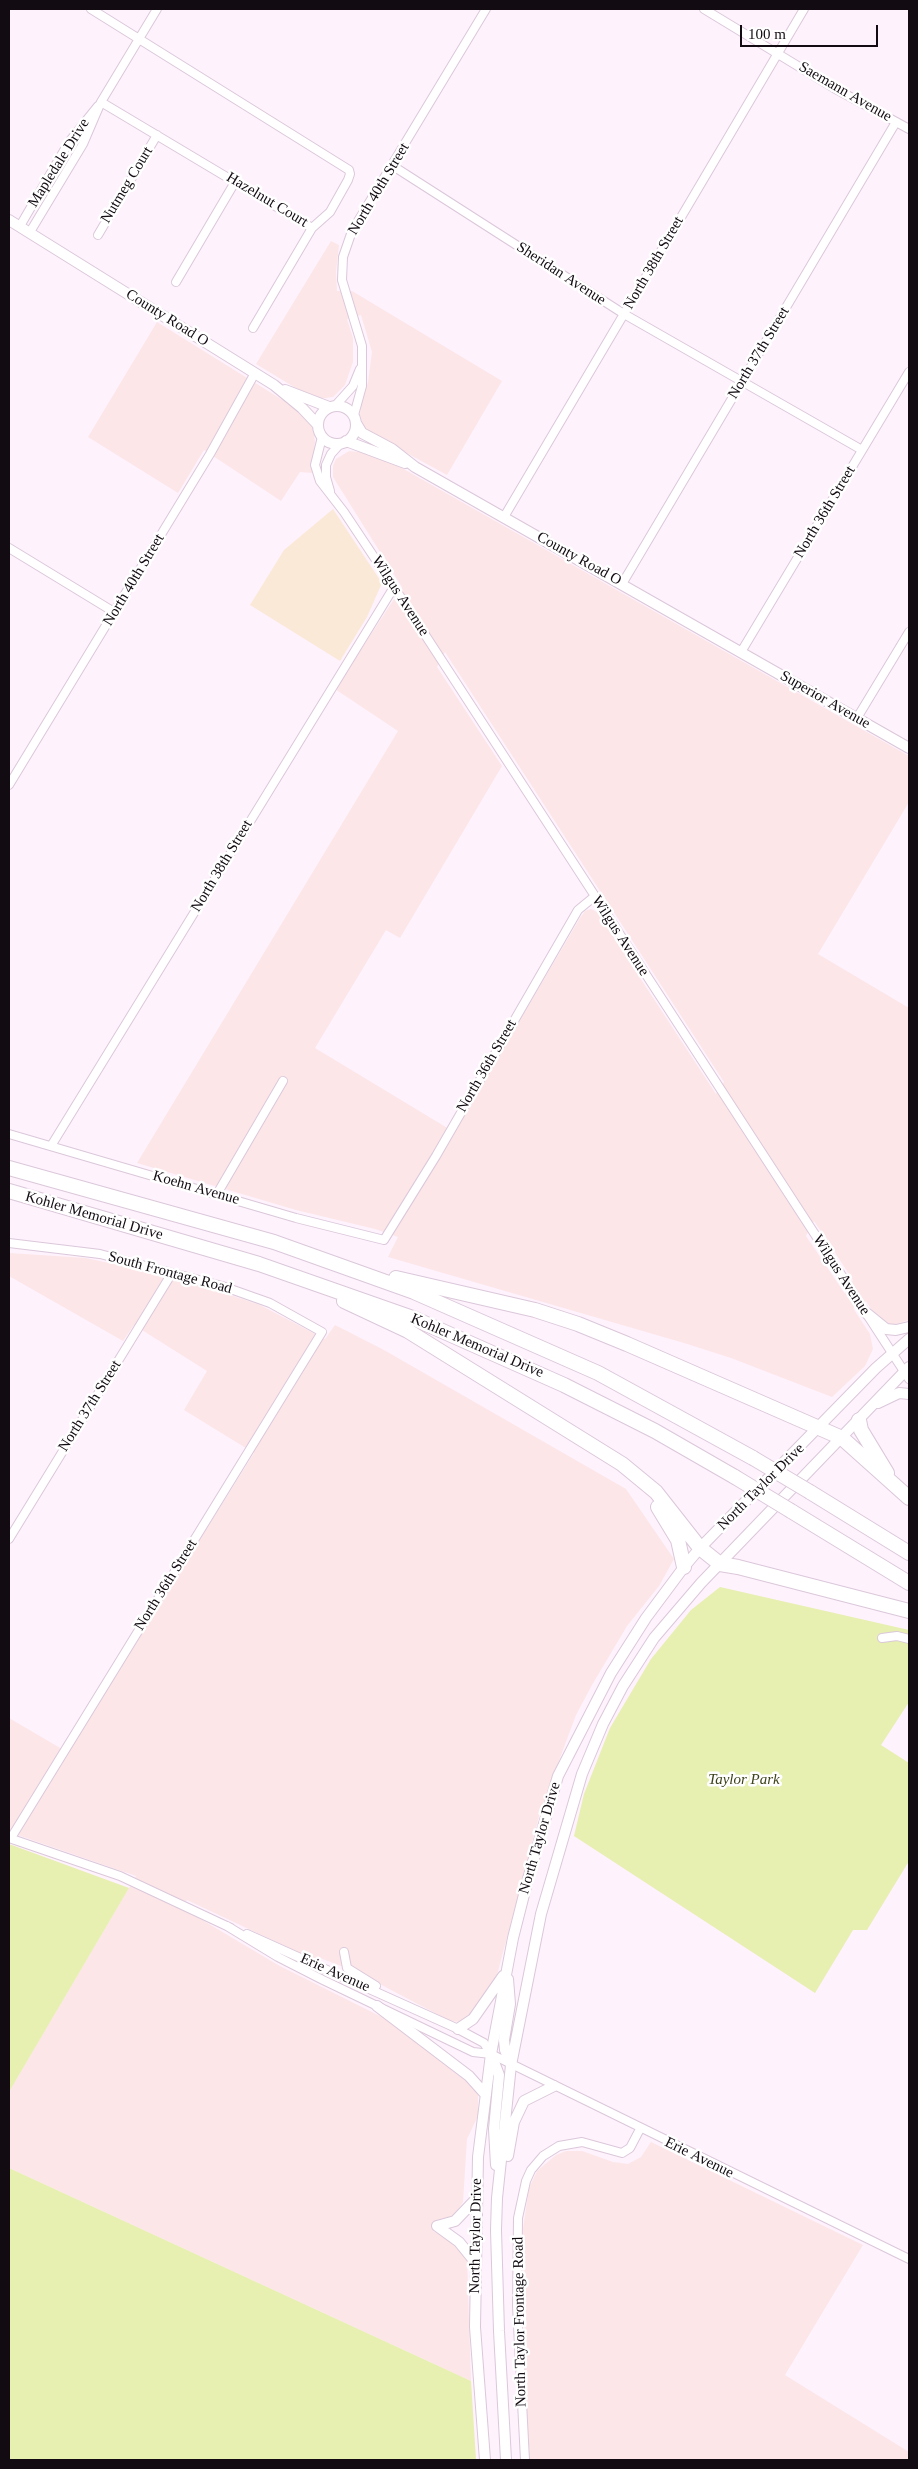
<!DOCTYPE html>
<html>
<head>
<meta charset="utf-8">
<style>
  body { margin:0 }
  #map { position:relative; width:918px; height:2469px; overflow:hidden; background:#fef2fd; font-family:Georgia,serif }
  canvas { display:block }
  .frame { position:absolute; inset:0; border:10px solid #120c12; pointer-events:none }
  .scale { position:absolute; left:740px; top:25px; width:138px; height:22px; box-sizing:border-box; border:2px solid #120c12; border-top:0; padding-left:6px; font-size:15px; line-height:18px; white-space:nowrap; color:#120c12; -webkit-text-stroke:4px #fff; paint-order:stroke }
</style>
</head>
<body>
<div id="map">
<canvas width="918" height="2469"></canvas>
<div class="frame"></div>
<div class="scale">100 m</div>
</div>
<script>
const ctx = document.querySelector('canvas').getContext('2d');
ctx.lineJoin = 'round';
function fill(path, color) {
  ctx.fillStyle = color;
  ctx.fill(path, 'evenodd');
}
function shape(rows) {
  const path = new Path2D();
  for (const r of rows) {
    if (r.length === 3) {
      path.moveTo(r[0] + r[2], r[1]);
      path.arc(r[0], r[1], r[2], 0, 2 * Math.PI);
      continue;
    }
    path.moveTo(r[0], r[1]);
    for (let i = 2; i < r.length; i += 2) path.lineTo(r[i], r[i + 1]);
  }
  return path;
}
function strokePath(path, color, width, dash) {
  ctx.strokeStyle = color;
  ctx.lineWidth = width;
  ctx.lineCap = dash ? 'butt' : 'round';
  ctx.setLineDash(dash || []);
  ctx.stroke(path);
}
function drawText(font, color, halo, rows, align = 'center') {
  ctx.font = font + ' Georgia,serif';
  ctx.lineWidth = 5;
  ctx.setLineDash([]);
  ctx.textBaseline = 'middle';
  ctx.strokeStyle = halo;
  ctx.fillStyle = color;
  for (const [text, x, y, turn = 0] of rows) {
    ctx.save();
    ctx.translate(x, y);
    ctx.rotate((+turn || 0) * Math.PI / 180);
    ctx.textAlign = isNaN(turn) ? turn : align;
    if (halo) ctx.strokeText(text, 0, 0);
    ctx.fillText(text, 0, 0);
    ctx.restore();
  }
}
fill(shape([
  [331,241,339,245,336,272,337,291,352,291,502,381,447,475,368,432,364,428,360,415,361,405,368,382,372,352,361,315,347,319,353,338,353,362,345,385,333,397,318,399,304,393,256,364],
  [157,322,302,412,312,423,315,441,313,473,300,472,281,501,204,450,178,493,88,437],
  [349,451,367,453,402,468,909,756,909,802,818,954,909,1008,909,1320,890,1326,878,1319,866,1301,853,1308,870,1334,873,1349,865,1366,832,1397,731,1358,684,1343,388,1257,398,1237,375,1229,296,1210,137,1163,398,731,335,689,402,587,333,477,333,466,336,459],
  [445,652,724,1082,716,1094,597,912,591,909,585,911,580,918,454,1132,315,1048,386,930,400,938,502,766,437,667],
  [814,1221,853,1280,845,1294,806,1236],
  [9,1253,86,1258,186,1280,260,1305,325,1339,335,1325,384,1350,626,1489,674,1559,659,1586,627,1626,592,1685,576,1715,541,1809,497,1975,494,1983,472,2015,461,2022,450,2021,357,1972,320,1958,310,1958,187,1900,182,1908,278,1965,392,2022,471,2082,478,2092,478,2116,467,2139,463,2202,454,2216,438,2220,433,2231,457,2244,467,2258,471,2381,9,2168,9,2092,136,1876,9,1832,9,1718,67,1752,254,1453,184,1410,207,1371,134,1325,123,1341,9,1276],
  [651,2142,863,2245,785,2375,909,2452,909,2460,530,2460,522,2342,522,2235,529,2188,537,2171,556,2155,566,2151,582,2151,613,2162,628,2164,641,2157]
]), '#fce6e8');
fill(shape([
  [333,509,382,583,367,617,340,661,250,605,284,550]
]), '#fbe9d8');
fill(shape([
  [720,1587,909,1630,909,1702,881,1745,909,1763,909,1861,867,1930,853,1930,815,1993,574,1836,584,1794,610,1728,651,1659,691,1610],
  [9,1844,129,1888,9,2092],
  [9,2168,471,2381,476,2460,9,2460]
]), '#e7efb1');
const street = shape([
  [91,9,349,170,350,174,348,180,330,212,312,228,253,328],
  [704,9,834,88,909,129],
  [101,102,312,228],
  [393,166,624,314,862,450],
  [20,226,69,142,98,106],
  [30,232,83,144,101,102,157,9],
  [98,235,157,135],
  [176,282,235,182],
  [335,406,353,386,360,369],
  [354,415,362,386,362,346,342,280,343,257,352,231,486,9],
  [322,437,315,465,320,481,344,512,394,587,909,1379],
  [330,491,326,477,326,465,331,454,340,444],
  [504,517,804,9],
  [9,548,114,612],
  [622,584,896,122],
  [741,652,909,372],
  [857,718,909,632],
  [9,785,210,454,255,373],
  [9,1134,296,1218,384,1240,436,1156,578,910,595,896],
  [51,1146,394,587],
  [217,1194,283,1081],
  [9,1243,100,1254,222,1286,270,1303,322,1332,11,1838],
  [9,1539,172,1273],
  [882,1638,897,1636,909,1639],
  [9,1838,120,1876,231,1928],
  [227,1926,278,1957,323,1980,473,2052,491,2054,909,2259],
  [247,1934,456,2028,484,2043,491,2054],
  [344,1952,347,1968,376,1986],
  [525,2460,517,2306,518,2218,526,2181,531,2170,543,2156,559,2146,582,2142,622,2153,630,2148,640,2129]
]);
const secondary = shape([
  [9,220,274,385,302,408,318,425],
  [285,390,329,407],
  [337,425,19],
  [356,423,362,433,392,449,415,467,909,748],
  [346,441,405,463],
  [865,1312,886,1329,896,1330,909,1327],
  [878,1403,899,1393,909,1394],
  [508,1979,510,2004,504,2040,505,2050,511,2065],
  [377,2006,469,2076,486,2095],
  [458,2029,473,2019,503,1976],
  [491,2054,499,2075,494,2129,496,2165],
  [508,2156,514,2122,524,2101,554,2086],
  [437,2226,459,2242,476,2263],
  [437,2226,455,2221,477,2198],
  [485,2460,475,2327,478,2157,491,2054,513,1938,528,1879,558,1776,611,1673,646,1618,684,1567,700,1548,876,1368,909,1339],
  [506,2460,499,2331,496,2230,497,2198,511,2065,541,1914,582,1774,603,1724,623,1686,654,1638,701,1583,909,1367]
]);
const highway = shape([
  [9,1168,274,1242,414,1292,598,1373,753,1458],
  [9,1191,259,1264,413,1318,564,1385,655,1431,735,1477],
  [396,1278,535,1310,578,1324,627,1344,842,1438,909,1498],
  [344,1301,408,1331,622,1464,656,1492,700,1548,720,1564,738,1567,909,1611],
  [859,1420,861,1430,887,1473],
  [810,1492,909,1553],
  [658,1507,678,1540,684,1567],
  [791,1511,909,1583]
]);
strokePath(street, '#dbc8da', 10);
strokePath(secondary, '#dbc8da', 12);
strokePath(highway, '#dbc8da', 16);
strokePath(street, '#fff', 8);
strokePath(secondary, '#fff', 10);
strokePath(highway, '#fff', 14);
const highwayBridge = shape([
  [753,1458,810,1492],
  [735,1477,791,1511]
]);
strokePath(highwayBridge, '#dbc8da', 16, []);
strokePath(highwayBridge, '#fff', 14);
drawText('15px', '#120c12', '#fff', [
  ["Saemann Avenue",845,92,30],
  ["Mapledale Drive",59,163,-58],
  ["Nutmeg Court",127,185,-59],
  ["North 40th Street",379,189,-59],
  ["Hazelnut Court",267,200,31],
  ["North 38th Street",654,263,-60],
  ["Sheridan Avenue",561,274,33],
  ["County Road O",167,318,32],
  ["North 37th Street",759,353,-59],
  ["North 36th Street",825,512,-59],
  ["County Road O",579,559,29],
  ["North 40th Street",134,580,-59],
  ["Wilgus Avenue",400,596,57],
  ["Superior Avenue",825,700,30],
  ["North 38th Street",222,866,-59],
  ["Wilgus Avenue",620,936,57],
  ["North 36th Street",487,1066,-60],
  ["Koehn Avenue",196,1188,16],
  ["Kohler Memorial Drive",94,1216,16],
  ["South Frontage Road",170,1273,15],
  ["Wilgus Avenue",841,1275,57],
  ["Kohler Memorial Drive",477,1346,23],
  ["North 37th Street",90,1406,-58],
  ["North Taylor Drive",761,1487,-45],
  ["North 36th Street",166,1585,-58],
  ["North Taylor Drive",540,1838,-74],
  ["Erie Avenue",335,1973,24],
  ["Erie Avenue",699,2158,26],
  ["North Taylor Drive",476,2236,-89],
  ["North Taylor Frontage Road",520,2322,-91]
]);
drawText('italic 15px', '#3e421a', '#fff', [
  ["Taylor Park",744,1780]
]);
</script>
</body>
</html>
